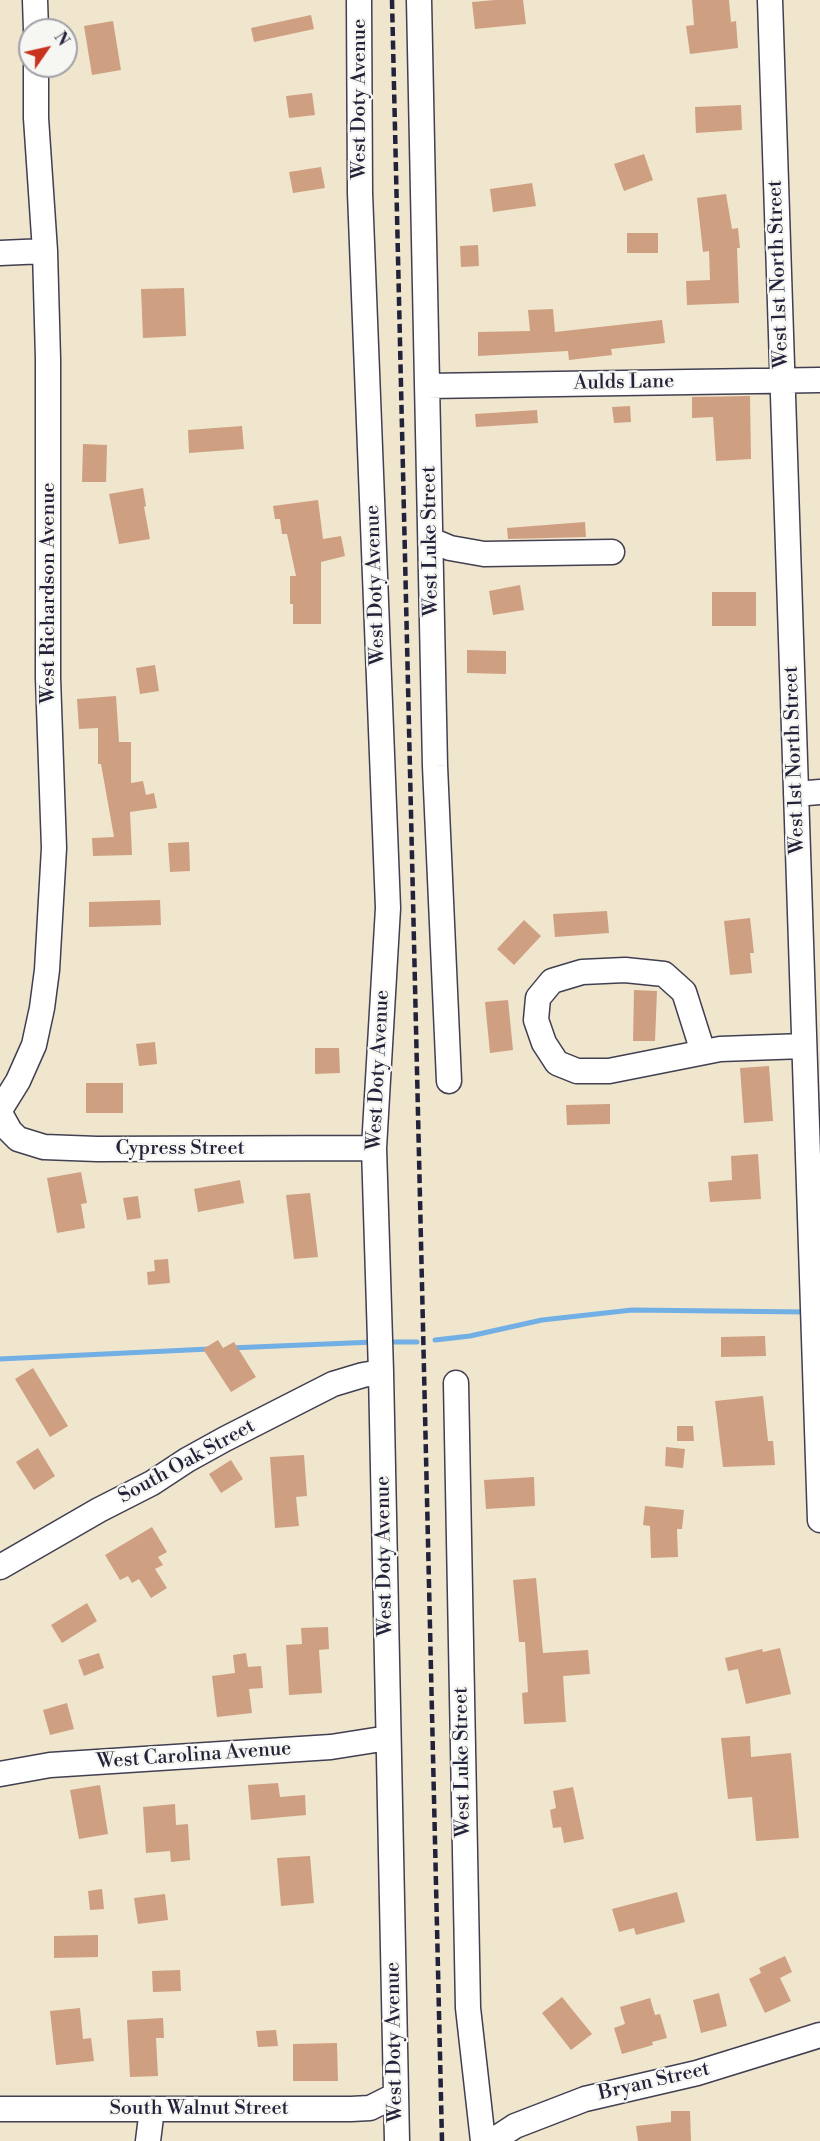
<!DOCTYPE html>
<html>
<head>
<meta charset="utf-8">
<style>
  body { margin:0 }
  #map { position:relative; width:820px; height:2141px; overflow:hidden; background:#efe6cd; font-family:"Libre Bodoni",serif }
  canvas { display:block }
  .north { position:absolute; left:18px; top:18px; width:60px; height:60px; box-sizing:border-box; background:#f6f6f2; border:2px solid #a1a1a9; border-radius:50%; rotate:56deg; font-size:16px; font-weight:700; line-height:24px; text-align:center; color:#22223b }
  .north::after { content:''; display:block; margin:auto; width:21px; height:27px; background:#c8321e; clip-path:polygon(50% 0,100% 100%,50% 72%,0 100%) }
</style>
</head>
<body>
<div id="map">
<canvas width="820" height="2141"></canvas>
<div class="north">N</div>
</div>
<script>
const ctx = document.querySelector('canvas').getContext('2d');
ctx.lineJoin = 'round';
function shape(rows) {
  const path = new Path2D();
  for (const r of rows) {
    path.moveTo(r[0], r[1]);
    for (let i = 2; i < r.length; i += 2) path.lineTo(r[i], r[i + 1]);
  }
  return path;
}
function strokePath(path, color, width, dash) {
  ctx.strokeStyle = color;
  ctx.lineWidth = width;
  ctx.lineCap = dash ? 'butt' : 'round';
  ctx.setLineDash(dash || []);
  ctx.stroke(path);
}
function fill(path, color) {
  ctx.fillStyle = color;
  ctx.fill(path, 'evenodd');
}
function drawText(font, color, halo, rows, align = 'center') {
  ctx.font = font + ' "Libre Bodoni",serif';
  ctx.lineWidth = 4.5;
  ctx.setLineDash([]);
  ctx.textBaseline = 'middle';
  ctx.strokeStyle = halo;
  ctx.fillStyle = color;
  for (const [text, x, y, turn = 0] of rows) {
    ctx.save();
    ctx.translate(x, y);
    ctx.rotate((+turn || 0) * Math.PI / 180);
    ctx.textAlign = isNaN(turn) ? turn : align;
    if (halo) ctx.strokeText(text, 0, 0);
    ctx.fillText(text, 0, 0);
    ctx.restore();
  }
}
strokePath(shape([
  [435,1340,470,1336,542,1320,632,1310,806,1312],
  [386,1342,417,1342],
  [230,1348,374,1342],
  [0,1359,209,1349]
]), '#72afe4', 5);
fill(shape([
  [495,0,523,0,526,24,475,29,472,2],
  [692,0,729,0,731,22,736,21,738,48,690,54,686,26,694,25],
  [311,15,314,29,254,42,251,28],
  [113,21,121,70,92,75,84,26],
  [312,93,315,115,289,118,286,96],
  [741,105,742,130,696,133,695,107],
  [644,154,653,180,624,191,614,164],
  [321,167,325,188,293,193,289,172],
  [532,183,536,206,493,212,490,189],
  [726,194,732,229,738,228,740,248,737,248,739,303,687,305,686,281,710,280,709,251,703,252,697,198],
  [627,233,658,233,658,253,627,253],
  [478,245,479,266,461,267,460,246],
  [184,288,186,336,143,338,141,289],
  [553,309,555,332,662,320,665,343,611,349,612,355,569,360,568,351,478,356,478,332,530,331,528,310],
  [750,396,751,459,716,461,713,417,692,418,692,397],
  [630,406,631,422,614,423,612,407],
  [537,410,538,423,476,427,475,414],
  [242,426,244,449,189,453,188,430],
  [83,444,107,445,106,482,82,482],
  [143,488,146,506,144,507,150,539,119,544,109,494],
  [318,500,323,539,341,536,345,556,321,562,321,624,293,624,293,604,290,604,290,576,296,576,287,534,282,534,280,519,275,519,273,506],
  [585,522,586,537,508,539,507,528],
  [520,585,524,610,493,615,489,591],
  [712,592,756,592,756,626,712,626],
  [467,650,506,651,506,674,467,673],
  [155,665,159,691,140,694,136,668],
  [116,696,119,742,131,742,131,783,143,781,146,795,154,793,157,808,130,812,132,855,93,856,92,838,114,837,101,764,98,764,98,728,79,729,77,699],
  [189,842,190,871,170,872,168,843],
  [160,900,161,925,89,927,89,902],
  [607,911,609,933,555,937,553,914],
  [750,918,754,953,750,953,752,973,730,975,724,921],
  [524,920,541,936,514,965,497,949],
  [634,990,657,991,655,1041,633,1041],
  [508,1000,513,1050,490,1053,485,1002],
  [155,1042,157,1064,139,1066,136,1044],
  [315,1048,339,1048,340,1073,315,1074],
  [769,1066,773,1121,744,1123,740,1068],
  [86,1083,123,1083,123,1113,86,1113],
  [610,1104,610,1124,567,1125,566,1105],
  [758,1154,761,1199,710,1202,708,1182,732,1180,731,1156],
  [81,1172,87,1203,81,1204,85,1228,57,1233,47,1178],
  [240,1180,244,1203,198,1212,194,1189],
  [310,1193,318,1257,294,1259,286,1195],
  [138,1196,141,1218,127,1220,123,1198],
  [168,1259,170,1283,148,1285,147,1272,155,1271,154,1260],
  [765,1336,766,1356,721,1357,721,1337],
  [218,1340,223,1348,234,1342,256,1377,231,1392,203,1349],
  [33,1368,68,1426,50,1437,15,1379],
  [763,1396,768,1441,773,1441,775,1465,723,1467,715,1401],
  [677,1426,693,1426,694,1441,677,1441],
  [666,1447,685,1449,683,1468,665,1466],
  [38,1448,55,1476,34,1490,16,1462],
  [304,1455,307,1496,296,1497,299,1526,275,1528,270,1457],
  [231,1460,243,1479,221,1493,209,1474],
  [534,1477,535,1506,486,1509,484,1480],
  [645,1506,684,1510,682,1529,677,1529,678,1557,651,1558,650,1526,643,1525],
  [152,1527,167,1552,158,1557,163,1565,155,1569,167,1588,151,1598,139,1579,132,1583,128,1576,120,1580,105,1555],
  [536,1578,543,1653,588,1650,590,1674,563,1676,566,1722,524,1724,522,1693,528,1692,525,1642,519,1642,513,1580],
  [87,1603,97,1621,62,1643,51,1625],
  [328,1627,329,1649,319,1650,322,1693,289,1695,286,1645,302,1644,301,1628],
  [780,1648,791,1694,746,1704,738,1669,728,1671,725,1658,762,1649,763,1652],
  [99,1653,104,1668,84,1676,78,1660],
  [246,1653,248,1667,261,1666,263,1688,249,1689,252,1713,217,1717,212,1676,235,1673,233,1655],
  [67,1703,74,1729,50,1735,43,1710],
  [750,1736,751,1757,791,1753,799,1838,756,1841,752,1797,728,1799,721,1738],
  [278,1783,280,1797,305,1795,306,1815,251,1820,248,1785],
  [100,1785,108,1834,79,1839,70,1790],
  [573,1787,584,1839,564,1843,561,1827,553,1828,550,1810,556,1808,553,1791],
  [175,1804,176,1825,188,1824,190,1860,171,1862,170,1851,146,1853,143,1807],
  [310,1856,314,1903,281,1906,277,1858],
  [102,1889,104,1909,90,1910,88,1891],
  [677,1892,685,1922,636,1935,634,1928,619,1932,612,1909],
  [165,1894,168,1920,138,1924,134,1898],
  [98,1935,98,1957,54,1958,54,1936],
  [785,1956,792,1972,780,1978,791,2001,765,2013,749,1979,761,1973,759,1968],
  [180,1970,181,1991,153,1992,152,1971],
  [719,1993,727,2026,701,2033,693,2000],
  [562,1997,592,2034,571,2050,542,2013],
  [650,1998,655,2015,660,2014,667,2038,652,2042,653,2045,622,2054,614,2028,625,2024,620,2007],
  [80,2008,83,2039,91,2038,94,2061,56,2065,50,2011],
  [163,2018,164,2038,156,2038,158,2076,130,2077,127,2020],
  [276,2030,278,2046,258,2047,256,2031],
  [337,2043,338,2081,293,2081,293,2044],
  [671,2111,690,2111,691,2141,638,2141,636,2126,671,2122]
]), '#cf9f82');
const minor = shape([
  [35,0,36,30],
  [359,0,360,193,388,908,374,1148,381,1372,397,2141],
  [419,0,435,766,449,1081],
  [770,0,820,1520],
  [0,253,45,251],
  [427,386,820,380],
  [431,540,450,548,484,554,612,552],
  [796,794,820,792],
  [703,1052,684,992,664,974,625,970,582,972,552,981,538,998,536,1020,544,1043,557,1063,577,1071,609,1071,720,1049,804,1046],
  [0,1110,18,1081,34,1045,42,1008,47,970,54,848,48,678,48,359,45,251,36,118,36,66],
  [0,1113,10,1131,18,1139,44,1147,97,1149,374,1148],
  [456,1383,468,2008,483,2141],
  [0,1567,99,1510,152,1483,187,1460,225,1439,333,1384,363,1375,381,1372],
  [0,1774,50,1765,331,1747,388,1738],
  [0,2109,351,2109,370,2108,396,2095],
  [148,2141,152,2109],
  [492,2141,515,2126,585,2099,697,2073,820,2035]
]);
strokePath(minor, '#413f51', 27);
strokePath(minor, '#fff', 24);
strokePath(shape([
  [392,0,442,2141]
]), '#22223b', 4.5, [9, 4.5]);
drawText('20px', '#22223b', '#f6f6f2', [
  ["West Doty Avenue",360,99,-90],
  ["West 1st North Street",779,274,-92],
  ["Aulds Lane",624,383,-1],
  ["West Luke Street",431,541,-91],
  ["West Doty Avenue",376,585,-92],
  ["West Richardson Avenue",49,593,-90],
  ["West 1st North Street",795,760,-92],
  ["West Doty Avenue",379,1070,-87],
  ["Cypress Street",180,1149],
  ["South Oak Street",187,1462,-29],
  ["West Doty Avenue",385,1556,-91],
  ["West Carolina Avenue",194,1756,-4],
  ["West Luke Street",463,1762,-91],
  ["West Doty Avenue",395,2042,-91],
  ["Bryan Street",654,2082,-13],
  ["South Walnut Street",199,2109]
]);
</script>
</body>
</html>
